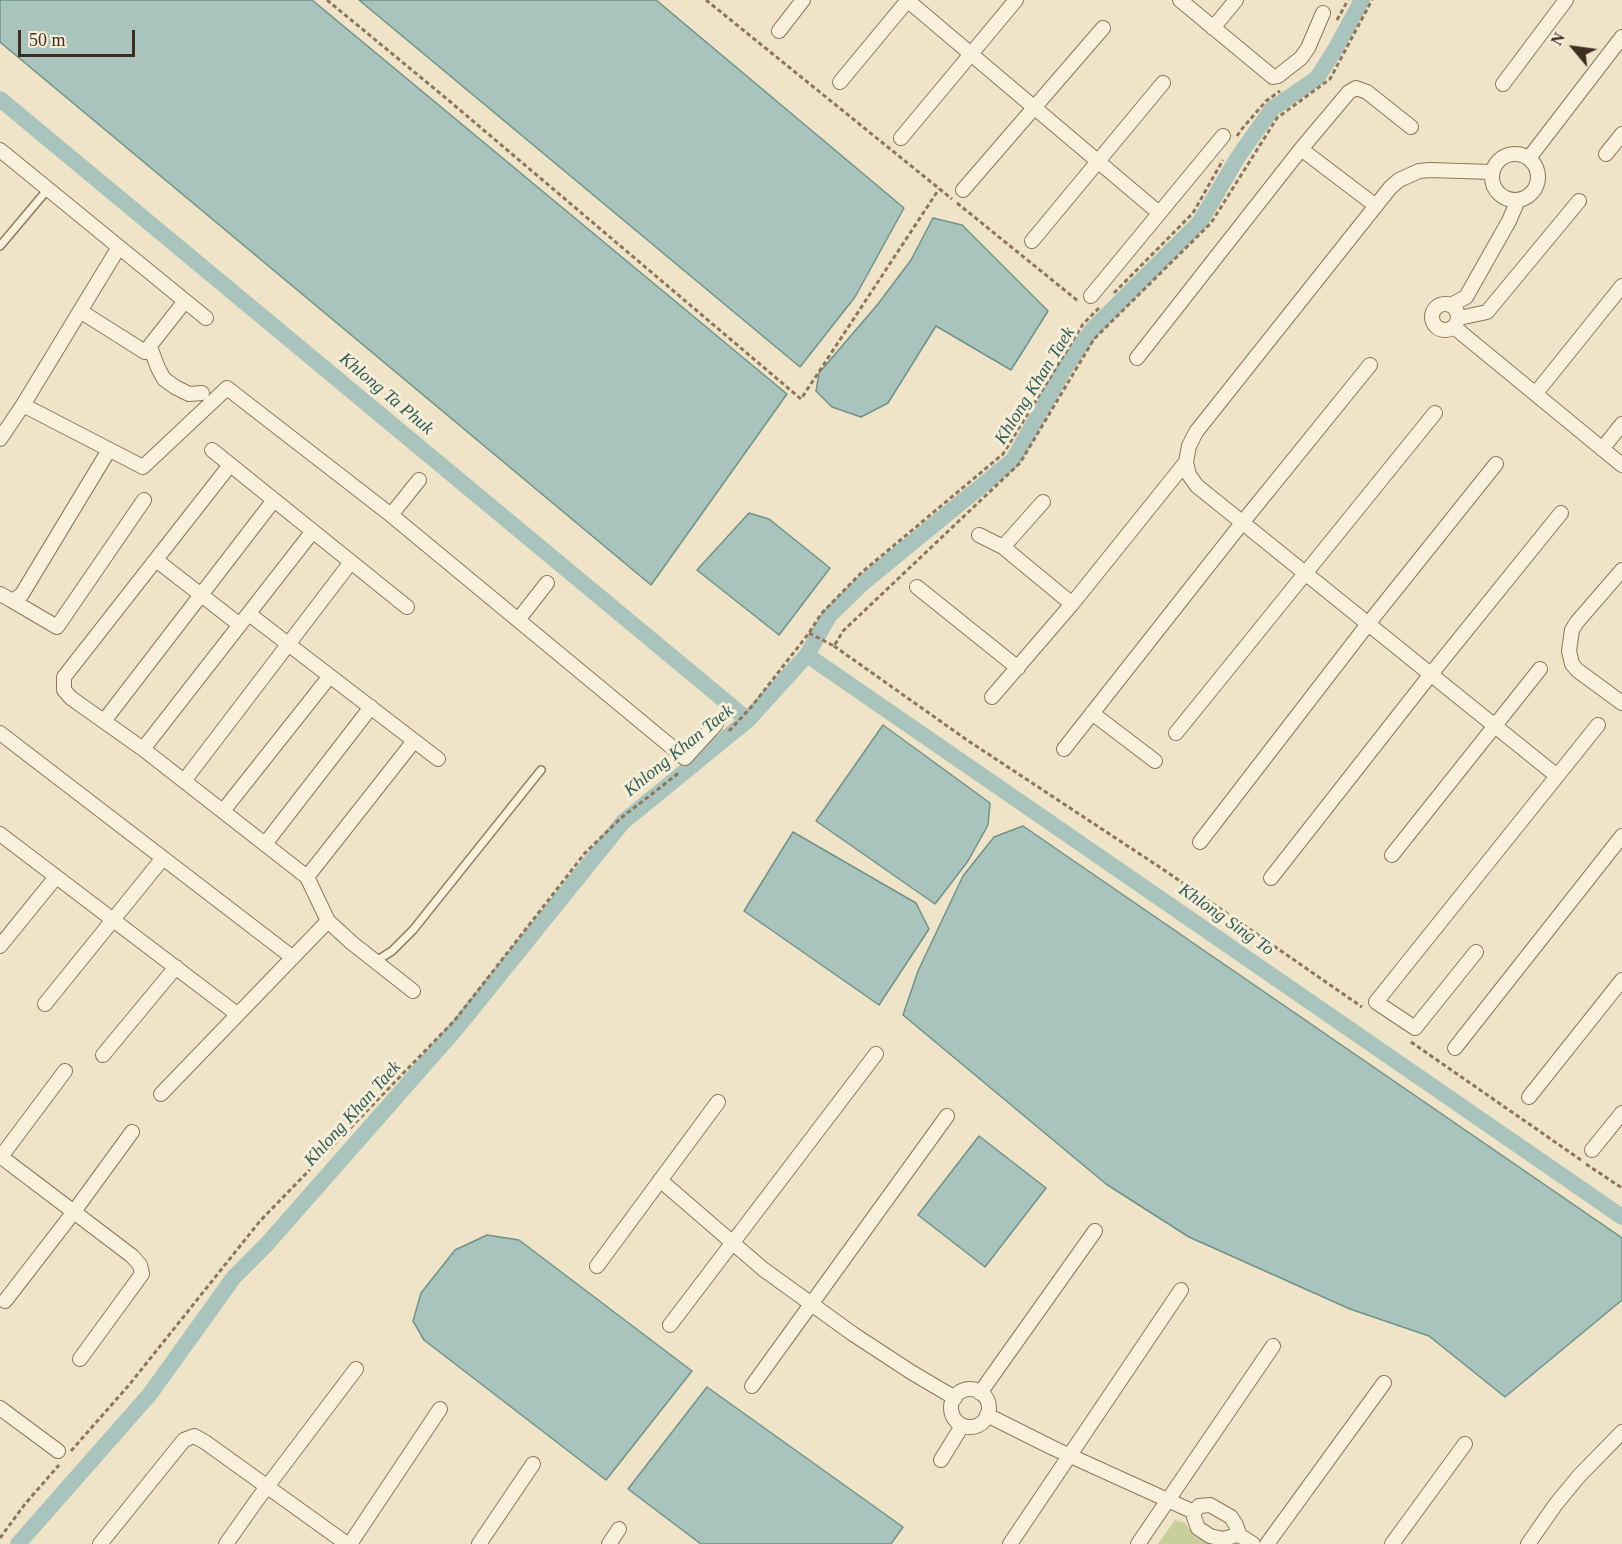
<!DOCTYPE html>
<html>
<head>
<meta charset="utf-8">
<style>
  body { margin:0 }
  #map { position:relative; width:1622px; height:1544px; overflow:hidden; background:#f0e4c8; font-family:"Times New Roman",serif }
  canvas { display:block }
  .north { position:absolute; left:1544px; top:18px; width:60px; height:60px; -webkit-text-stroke:4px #f7eed8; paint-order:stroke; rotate:299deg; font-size:16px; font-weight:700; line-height:24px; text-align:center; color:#3d2e20 }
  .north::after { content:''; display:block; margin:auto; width:21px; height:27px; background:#3d2e20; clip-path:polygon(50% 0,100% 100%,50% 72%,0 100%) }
  .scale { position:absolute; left:18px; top:30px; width:117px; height:27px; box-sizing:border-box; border:3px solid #3d2e20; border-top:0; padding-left:8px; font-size:18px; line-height:21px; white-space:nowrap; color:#3d2e20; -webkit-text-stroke:4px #f7eed8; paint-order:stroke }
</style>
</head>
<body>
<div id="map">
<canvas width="1622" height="1544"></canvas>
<div class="north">N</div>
<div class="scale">50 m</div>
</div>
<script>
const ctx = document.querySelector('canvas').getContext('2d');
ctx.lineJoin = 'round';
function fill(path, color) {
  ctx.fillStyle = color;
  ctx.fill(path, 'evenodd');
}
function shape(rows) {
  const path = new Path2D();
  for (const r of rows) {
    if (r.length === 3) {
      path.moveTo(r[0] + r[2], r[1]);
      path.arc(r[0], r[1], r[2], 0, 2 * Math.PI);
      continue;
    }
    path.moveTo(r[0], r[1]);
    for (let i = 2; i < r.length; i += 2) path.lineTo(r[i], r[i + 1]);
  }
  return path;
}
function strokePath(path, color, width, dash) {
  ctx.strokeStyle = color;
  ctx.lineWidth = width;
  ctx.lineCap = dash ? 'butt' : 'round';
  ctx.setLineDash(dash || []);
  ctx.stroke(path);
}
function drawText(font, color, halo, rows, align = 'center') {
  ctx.font = font + ' "Times New Roman",serif';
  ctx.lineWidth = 6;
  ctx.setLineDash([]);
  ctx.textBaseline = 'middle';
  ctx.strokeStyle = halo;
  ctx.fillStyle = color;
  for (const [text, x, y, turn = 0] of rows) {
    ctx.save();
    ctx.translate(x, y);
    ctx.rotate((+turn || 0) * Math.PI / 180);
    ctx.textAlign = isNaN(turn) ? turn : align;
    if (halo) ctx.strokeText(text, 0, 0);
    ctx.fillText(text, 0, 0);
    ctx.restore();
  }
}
fill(shape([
  [1175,1520,1185,1523,1196,1537,1209,1544,1158,1544]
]), '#c9cf9b');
const water = shape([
  [0,0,312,0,787,394,651,585,0,42,0,0],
  [359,0,656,0,904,208,855,297,800,367,359,0],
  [933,218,962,225,1048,311,1011,370,936,326,888,403,861,417,832,407,816,391,819,373,878,304,911,260,933,218],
  [749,513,769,519,830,568,779,635,697,570,749,513],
  [883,725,990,803,988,825,968,861,935,904,816,821,883,725],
  [1023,826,1622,1238,1622,1300,1505,1397,1429,1336,1350,1309,1189,1237,1106,1184,903,1015,918,971,963,876,994,837,1023,826],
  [793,832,916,903,929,929,879,1005,744,911,793,832],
  [979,1136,1046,1188,985,1267,918,1215,979,1136],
  [487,1235,519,1240,692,1371,606,1480,424,1340,413,1321,421,1293,455,1250,487,1235],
  [707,1387,903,1527,891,1544,701,1544,628,1489,707,1387]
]);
fill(water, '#a9c4bc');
strokePath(water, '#6f938a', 1.5);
strokePath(shape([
  [0,99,748,720],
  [807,655,1622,1217],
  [18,1544,150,1394,234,1277,267,1244,456,1029,623,822,748,720,807,655,829,616,863,583,1013,460,1065,368,1091,331,1200,222,1238,157,1272,109,1317,78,1336,48,1362,0]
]), '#a9c4bc', 16);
const lane = shape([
  [0,246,48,189],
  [376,961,392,951,413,930,541,770]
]);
const street = shape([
  [907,0,1159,213],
  [1180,0,1273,77,1278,76,1301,58,1308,48,1323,13],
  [1213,28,1236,0],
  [779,31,803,0],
  [840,82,908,0],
  [1503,84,1566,0],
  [901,138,1016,0],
  [1301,149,1376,206],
  [0,150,206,318],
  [1606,154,1622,134],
  [1515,177,23],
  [1529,158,1622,37],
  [1492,172,1430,170,1419,171,1399,180,1390,188,1196,432,1189,446,1186,462,1189,475,1197,486,1557,776],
  [963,190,1103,28],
  [1032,241,1163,83],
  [119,247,23,405,143,467,227,388,391,515,685,758,716,724],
  [1091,296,1223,136],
  [1445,317,13],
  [1451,305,1466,297,1509,221,1518,200],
  [80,311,145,352,185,301],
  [1459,318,1487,312,1579,201],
  [1454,327,1622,465],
  [150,347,158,368,164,379,175,387,189,394,202,393],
  [1137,358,1301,149,1349,92,1356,88,1367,92,1411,127],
  [1536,393,1622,286],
  [0,439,23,405],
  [1602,449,1622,424],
  [212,450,407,607],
  [230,465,64,677,64,690,71,698,143,749,307,877,328,921,352,943,413,991],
  [391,515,419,480],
  [979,535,1003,547,1072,604],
  [1003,547,1043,502],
  [156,560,240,625],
  [1622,570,1577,622,1572,630,1569,651,1572,664,1577,670,1622,703],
  [917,587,1018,668],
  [0,594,11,600,16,599,22,594,109,450],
  [11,600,57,627,144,500],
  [249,614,438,759],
  [518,620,547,583],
  [992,697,1072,604,1186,462],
  [1092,713,1155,761],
  [104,721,274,500],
  [0,733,292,957],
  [1176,733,1435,413],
  [143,749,313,531],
  [1064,749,1242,523,1370,365],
  [184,781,351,562],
  [223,811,330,676],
  [0,834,237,1014],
  [1200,842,1368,624,1496,464],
  [265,844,371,707],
  [1392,855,1540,669],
  [307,877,414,741],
  [1271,878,1431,674,1561,513],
  [0,946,56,877],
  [1476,952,1415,1028,1376,1002,1598,725],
  [45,1004,163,858],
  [1455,1048,1622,836],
  [103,1055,176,967],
  [161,1094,328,921],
  [1529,1097,1622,980],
  [1592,1150,1622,1113],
  [0,1156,132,1256,140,1265,142,1274,80,1359],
  [0,1158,65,1071],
  [660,1180,763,1269,853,1334,911,1372,955,1398],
  [597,1266,718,1102],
  [5,1301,73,1213,132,1132],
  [670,1325,876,1054],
  [752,1386,947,1116],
  [970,1408,19],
  [980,1393,1095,1231],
  [0,1408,58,1451],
  [987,1415,1053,1448,1194,1512],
  [941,1460,962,1426],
  [1210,1505,1231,1517,1236,1525,1238,1531,1234,1536,1223,1539,1210,1536,1198,1528,1194,1517,1194,1512,1199,1506,1210,1505],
  [1236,1533,1253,1544],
  [100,1544,184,1440,194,1436,205,1442,347,1544],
  [226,1544,257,1500,356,1369],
  [350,1544,440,1409],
  [479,1544,533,1464],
  [609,1544,619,1529],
  [1010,1544,1181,1290],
  [1138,1544,1273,1346],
  [1267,1544,1384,1383],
  [1392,1544,1465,1444],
  [1528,1544,1556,1504,1579,1476,1622,1432]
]);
strokePath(lane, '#8d765c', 10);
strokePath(street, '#8d765c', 16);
strokePath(shape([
  [327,0,447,99,801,399,939,189],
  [706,0,952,199],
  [1337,20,1348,0],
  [1237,136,1241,130,1266,101,1280,91],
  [957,203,1078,301],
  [1114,293,1193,213,1223,160],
  [809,633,834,646,843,631,1020,463,1094,339,1211,223,1277,118,1330,79,1372,0],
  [834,646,967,740,1167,872,1362,1007],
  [729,731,752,706,809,633,821,614,861,573,1003,454,1083,324,1099,308],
  [1411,1042,1581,1160],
  [1586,1164,1622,1188],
  [71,1451,129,1385,260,1221,455,1020,585,853,621,818,680,772],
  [0,1538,25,1504,59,1465]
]), '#8d765c', 3, [4.5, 3]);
strokePath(lane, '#faf1dc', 7);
strokePath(street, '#faf1dc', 14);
drawText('italic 18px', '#2f5d5a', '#f7eed8', [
  ["Khlong Khan Taek",1035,386,-58],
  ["Khlong Ta Phuk",386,394,40],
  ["Khlong Khan Taek",679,751,-39],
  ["Khlong Sing To",1226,920,35],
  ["Khlong Khan Taek",353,1114,-48]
]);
</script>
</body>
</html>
